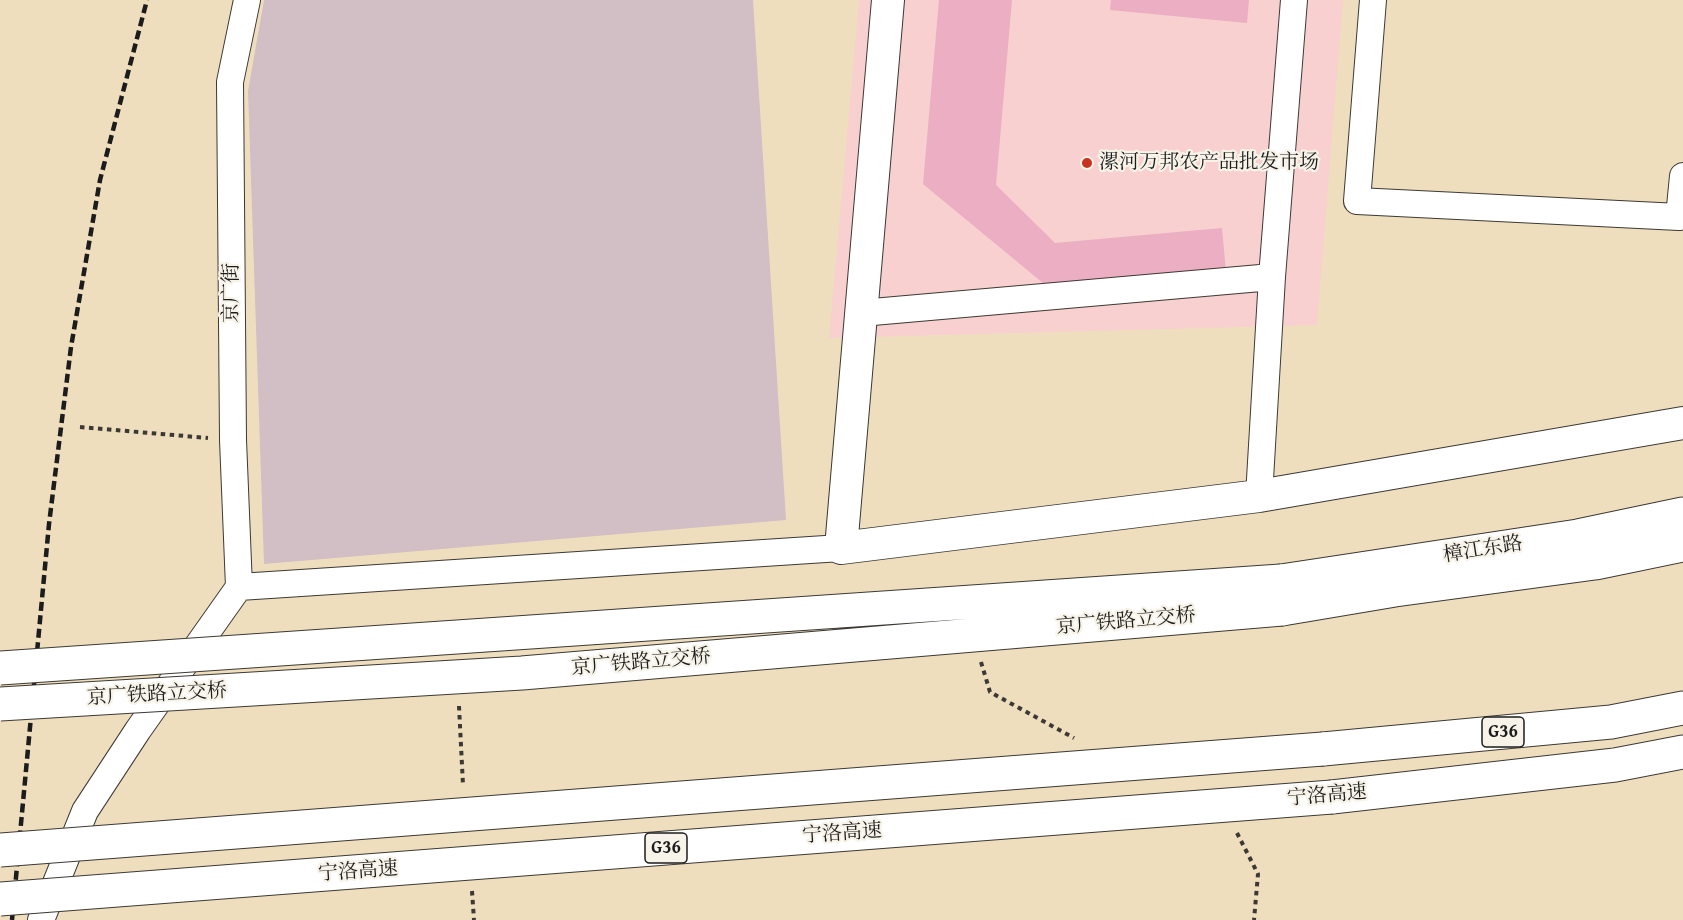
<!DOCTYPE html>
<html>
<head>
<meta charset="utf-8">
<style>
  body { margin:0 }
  canvas { display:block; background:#efdebe }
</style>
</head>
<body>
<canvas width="1683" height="920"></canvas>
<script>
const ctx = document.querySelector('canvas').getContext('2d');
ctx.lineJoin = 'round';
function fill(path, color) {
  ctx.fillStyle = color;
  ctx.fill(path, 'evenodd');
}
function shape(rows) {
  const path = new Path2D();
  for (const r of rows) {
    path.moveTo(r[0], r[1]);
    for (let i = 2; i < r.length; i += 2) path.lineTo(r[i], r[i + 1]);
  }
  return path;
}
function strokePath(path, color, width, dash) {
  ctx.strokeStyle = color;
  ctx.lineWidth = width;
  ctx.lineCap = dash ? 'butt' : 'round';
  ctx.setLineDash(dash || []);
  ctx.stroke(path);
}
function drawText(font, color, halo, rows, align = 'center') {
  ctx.font = font + ' "Gentium Book Plus","Noto Serif SC",serif';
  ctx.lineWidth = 4.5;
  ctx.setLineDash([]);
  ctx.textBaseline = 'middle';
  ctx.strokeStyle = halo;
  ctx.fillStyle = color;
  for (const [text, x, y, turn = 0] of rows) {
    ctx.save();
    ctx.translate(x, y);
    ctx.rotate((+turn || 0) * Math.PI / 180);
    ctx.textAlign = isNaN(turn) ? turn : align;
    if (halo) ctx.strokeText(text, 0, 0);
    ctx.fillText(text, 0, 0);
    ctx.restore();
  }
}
fill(shape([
  [859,0,1343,0,1317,325,829,338]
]), '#f7d0cf');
fill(shape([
  [264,0,753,0,786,520,264,564,248,91]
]), '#d2bec5');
fill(shape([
  [939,0,1012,0,996,185,1055,243,1222,228,1226,272,1049,288,923,184],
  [1111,0,1249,0,1247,23,1110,10]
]), '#ebaec3');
const minor = shape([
  [1373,0,1357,201,1679,217,1683,176],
  [861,313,1272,277],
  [1259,496,1272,277,1294,0],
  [239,587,841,548],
  [239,587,233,440,230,82,247,0],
  [41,920,85,811,138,730,239,587]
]);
const tertiary = shape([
  [888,0,841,548,1259,496,1683,423]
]);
const primary = shape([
  [1281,581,1578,536,1683,514],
  [1282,609,1395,590,1595,563,1683,545]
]);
const motorway = shape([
  [1323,749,1611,722,1683,708],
  [1332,797,1615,765,1683,752]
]);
strokePath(minor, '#3c3934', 28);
strokePath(tertiary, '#3c3934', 34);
strokePath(primary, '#3c3934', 35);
strokePath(motorway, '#3c3934', 35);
strokePath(shape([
  [80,427,208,438],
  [981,662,990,692,1074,738],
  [459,706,463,785],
  [1237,833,1258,874,1254,920],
  [472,891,474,920]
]), '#3c3934', 4, [4.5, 4.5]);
strokePath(minor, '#fff', 26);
strokePath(tertiary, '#fff', 32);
strokePath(primary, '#fff', 33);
strokePath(motorway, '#fff', 33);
strokePath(shape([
  [12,920,49,524,71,347,100,180,147,0]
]), '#1c1c1c', 4.5, [9, 4.5]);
const primaryBridge = shape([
  [0,668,1281,581],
  [0,704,522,673,1282,609]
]);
const motorwayBridge = shape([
  [0,850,1323,749],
  [0,899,1332,797]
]);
strokePath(primaryBridge, '#3c3934', 35, []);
strokePath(motorwayBridge, '#3c3934', 35, []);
strokePath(primaryBridge, '#fff', 33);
strokePath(motorwayBridge, '#fff', 33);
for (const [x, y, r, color] of [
  [1087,163,6,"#c8321e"]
]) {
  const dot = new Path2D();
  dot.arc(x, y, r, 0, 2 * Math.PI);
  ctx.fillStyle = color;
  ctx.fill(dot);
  strokePath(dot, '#f7f3e8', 2);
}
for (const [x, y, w] of [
  [1503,732,42],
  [666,848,42]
]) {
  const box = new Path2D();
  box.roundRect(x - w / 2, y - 15, w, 30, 4.5);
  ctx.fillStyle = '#f7f3e8';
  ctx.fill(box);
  strokePath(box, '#1c1c1c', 1.5);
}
drawText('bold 18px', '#1c1c1c', null, [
  ["G36",1503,732],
  ["G36",666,848]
]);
drawText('20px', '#1c1c1c', '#f7f3e8', [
  ["漯河万邦农产品批发市场",1099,163]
], 'left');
drawText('20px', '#1c1c1c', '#f7f3e8', [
  ["京广街",232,293,-90],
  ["樟江东路",1483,550,-9],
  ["京广铁路立交桥",1126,622,-5],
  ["京广铁路立交桥",641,663,-5],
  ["京广铁路立交桥",157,695,-3],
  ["宁洛高速",1327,796,-5],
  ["宁洛高速",842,834,-4],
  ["宁洛高速",358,872,-4]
]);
</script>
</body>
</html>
